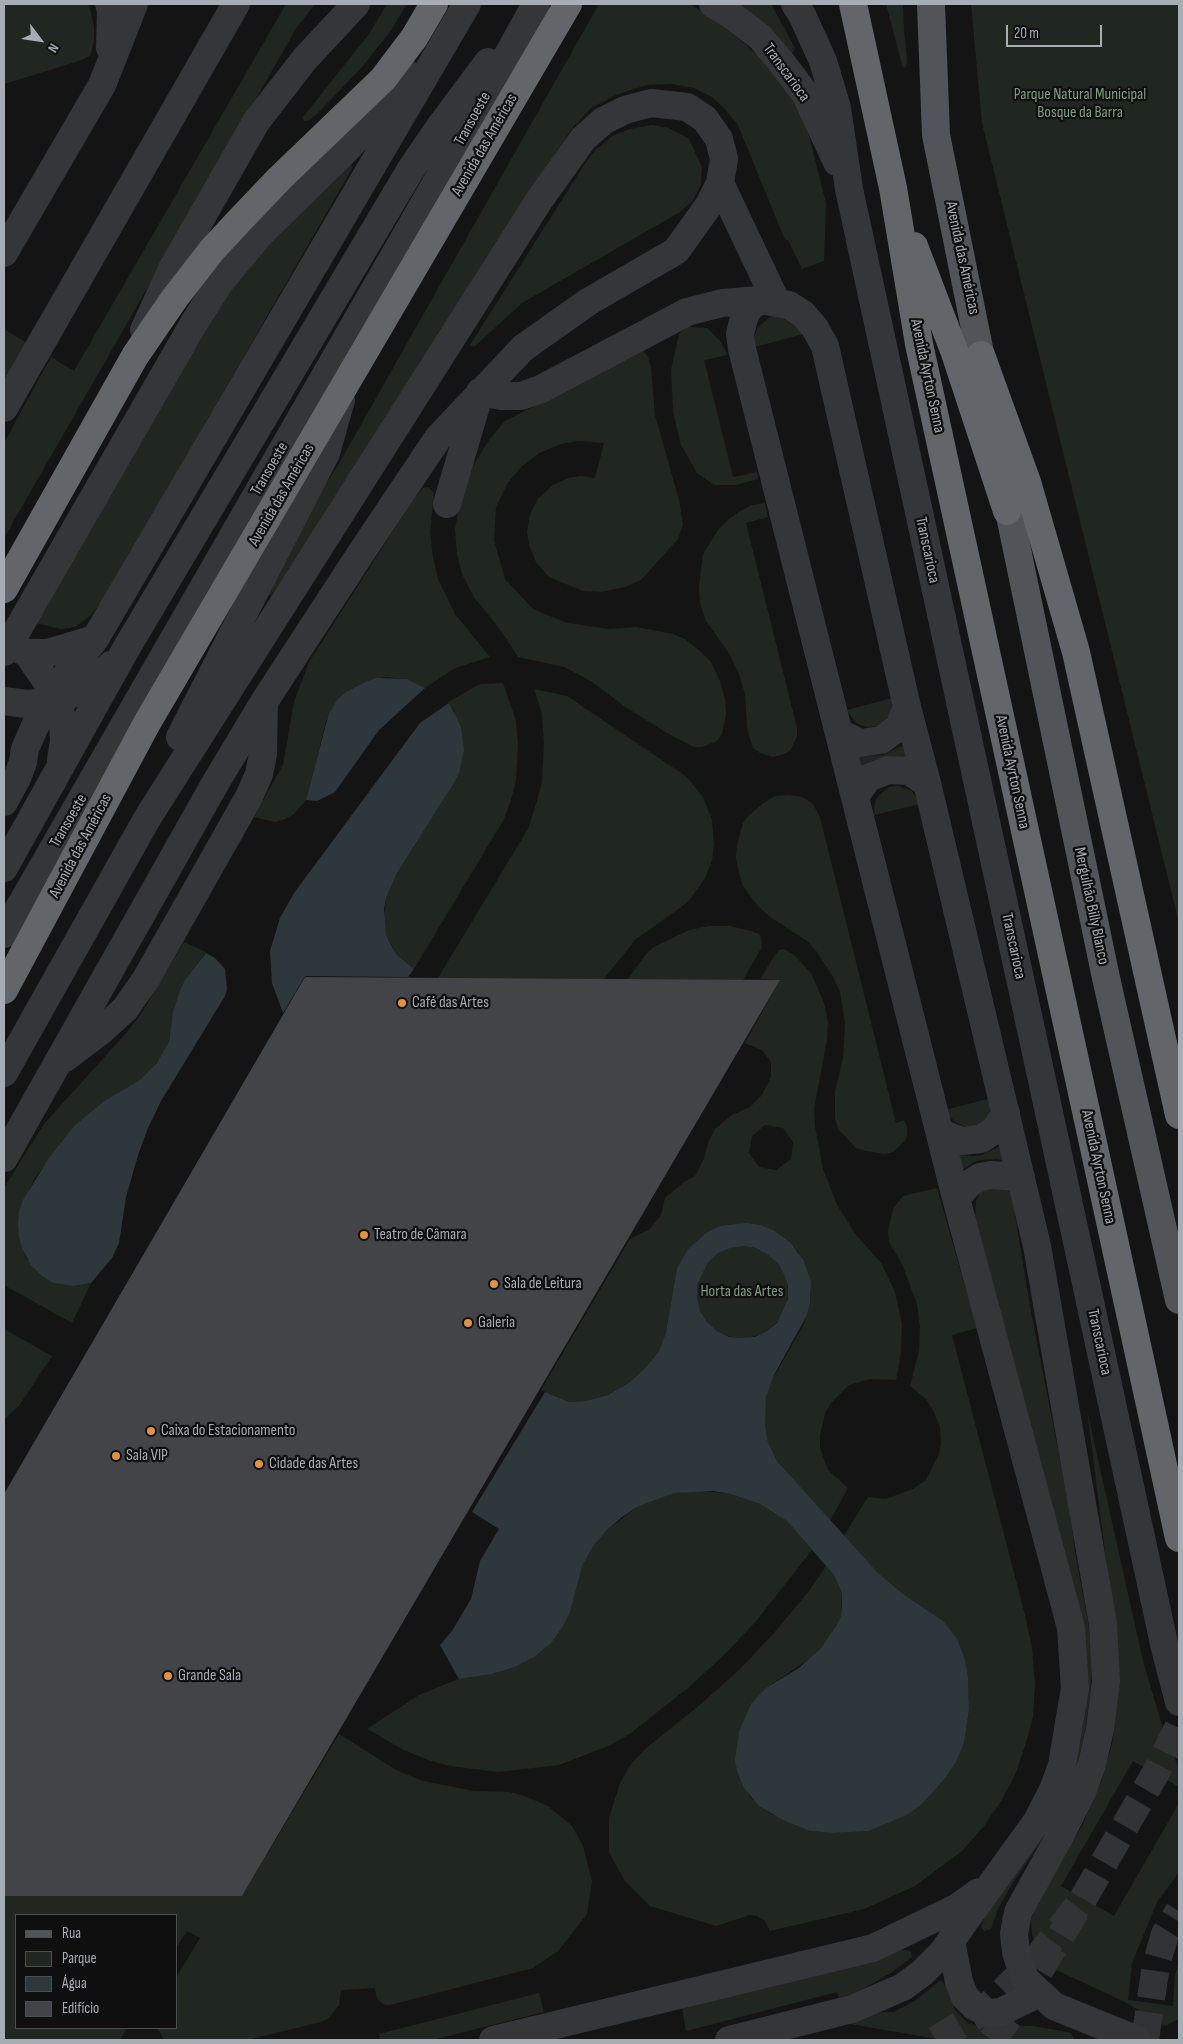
<!DOCTYPE html>
<html>
<head>
<meta charset="utf-8">
<style>
  body { margin:0 }
  #map { position:relative; width:1183px; height:2044px; overflow:hidden; background:#141415; font-family:"Sofia Sans Condensed",sans-serif }
  canvas { display:block }
  .frame { position:absolute; inset:0; border:5px solid #a7adb4; pointer-events:none }
  .legend { position:absolute; left:15px; top:1914px; width:162px; height:115px; box-sizing:border-box; background:#0f0f10; border:1px solid #4c4e52; margin:0; padding:6px 9px; list-style:none; font-size:15px; color:#a7adb4 }
  .legend li { display:flex; align-items:center; gap:10px; height:25px }
  .legend b { width:25px; border:1px solid #4c4e52 }
  .north { position:absolute; left:15px; top:15px; width:50px; height:50px; -webkit-text-stroke:4px #0f0f10; paint-order:stroke; rotate:121deg; font-size:14px; font-weight:700; line-height:20px; text-align:center; color:#a7adb4 }
  .north::after { content:''; display:block; margin:auto; width:18px; height:22px; background:#a7adb4; clip-path:polygon(50% 0,100% 100%,50% 72%,0 100%) }
  .scale { position:absolute; left:1006px; top:25px; width:96px; height:22px; box-sizing:border-box; border:2px solid #a7adb4; border-top:0; padding-left:6px; font-size:15px; line-height:18px; white-space:nowrap; color:#a7adb4; -webkit-text-stroke:4px #0f0f10; paint-order:stroke }
</style>
</head>
<body>
<div id="map">
<canvas width="1183" height="2044"></canvas>
<div class="frame"></div>
<ul class="legend">
<li><b style="height:6px;background:#515458"></b>Rua</li>
<li><b style="height:14px;background:#202720"></b>Parque</li>
<li><b style="height:14px;background:#2e383c"></b>Água</li>
<li><b style="height:14px;background:#434448"></b>Edifício</li>
</ul>
<div class="north">N</div>
<div class="scale">20 m</div>
</div>
<script>
const ctx = document.querySelector('canvas').getContext('2d');
ctx.lineJoin = 'round';
function fill(path, color) {
  ctx.fillStyle = color;
  ctx.fill(path, 'evenodd');
}
function shape(rows) {
  const path = new Path2D();
  for (const r of rows) {
    if (r.length === 3) {
      path.moveTo(r[0] + r[2], r[1]);
      path.arc(r[0], r[1], r[2], 0, 2 * Math.PI);
      continue;
    }
    path.moveTo(r[0], r[1]);
    for (let i = 2; i < r.length; i += 2) path.lineTo(r[i], r[i + 1]);
  }
  return path;
}
function strokePath(path, color, width, dash) {
  ctx.strokeStyle = color;
  ctx.lineWidth = width;
  ctx.lineCap = dash ? 'butt' : 'round';
  ctx.setLineDash(dash || []);
  ctx.stroke(path);
}
function drawText(font, color, halo, rows, align = 'center') {
  ctx.font = font + ' "Sofia Sans Condensed",sans-serif';
  ctx.lineWidth = 4.5;
  ctx.setLineDash([]);
  ctx.textBaseline = 'middle';
  ctx.strokeStyle = halo;
  ctx.fillStyle = color;
  for (const [text, x, y, turn = 0] of rows) {
    ctx.save();
    ctx.translate(x, y);
    ctx.rotate((+turn || 0) * Math.PI / 180);
    ctx.textAlign = isNaN(turn) ? turn : align;
    if (halo) ctx.strokeText(text, 0, 0);
    ctx.fillText(text, 0, 0);
    ctx.restore();
  }
}
fill(shape([
  [4,4,89,4,94,27,94,41,90,56,79,61,4,84],
  [286,4,315,4,297,27,4,538,4,443,51,357,74,371],
  [387,4,407,4,392,29,363,66,319,112,308,121,304,121,303,117,369,34],
  [599,4,690,4,727,28,759,57,791,96,808,132,826,203,824,261,802,269,788,240,785,240,738,125,725,109,712,97,694,88,672,84,647,85,616,95,591,108,571,130,529,193,278,587,271,595,267,594,291,535,337,467],
  [730,4,771,4,795,48,792,53,790,53],
  [886,4,903,4,904,29,907,61,906,67,903,68],
  [971,4,1179,4,1179,923,982,123],
  [651,125,669,128,689,139,702,167,701,184,693,200,680,212,522,303,474,347,470,345,584,165,595,150,614,135,630,129],
  [349,163,353,167,107,594,91,615,75,627,61,629,31,622,183,358,254,255],
  [778,315,787,317,803,334,755,347,755,334,758,327,770,317],
  [687,327,707,328,721,342,727,355,704,360,733,477,757,472,758,479,736,485,714,485,697,473,681,445,673,412,671,370,679,334],
  [4,329,27,343,4,382],
  [643,351,648,357,651,368,655,415,679,500,683,525,678,539,641,580,625,587,601,592,583,591,549,577,536,562,529,545,527,532,530,514,538,499,553,485,568,478,581,476,595,478,604,443,578,441,561,444,539,453,521,467,507,484,496,507,494,540,505,579,533,609,567,623,609,629,636,627,673,634,685,639,702,653,711,662,720,681,725,699,726,715,722,734,717,741,702,747,694,747,665,732,624,706,591,681,564,667,518,657,502,632,474,597,462,574,457,554,455,529,459,507,469,473,489,440,505,421],
  [427,487,430,488,434,493,430,533,433,557,438,579,455,614,490,657,455,668,425,688,407,679,386,677,365,682,346,692,329,713,326,722,306,800,294,814,285,819,275,822,254,817,283,765,294,702,309,662,411,503,423,488],
  [765,503,768,517,746,523,797,728,797,736,791,749,787,753,773,757,760,753,753,748,751,742,747,728,745,694,738,671,728,652,706,621,700,603,699,586,703,554,718,530,730,518,742,510,752,505],
  [503,683,516,721,518,745,516,780,511,800,504,819,414,969,397,955,386,935,384,921,386,898,397,873,454,783,459,773,454,711,448,702,480,684],
  [534,689,567,696,687,777,703,797,712,820,714,845,712,860,705,878,688,902,635,940,604,979,438,978,528,829,536,804,542,782,544,744,542,714],
  [892,698,893,706,890,714,884,722,875,726,867,727,856,723,847,710],
  [904,745,908,759,863,771,859,757,883,755],
  [898,786,912,791,920,804,874,815,875,801,879,795,889,787],
  [788,795,798,796,806,799,813,804,820,817,896,1123,904,1120,907,1127,907,1135,905,1141,893,1152,885,1154,866,1151,856,1148,839,1130,835,1119,835,1091,843,1059,845,1023,840,992,833,977,817,952,807,941,770,917,758,906,743,886,739,873,736,858,737,845,743,823,748,816,765,802,775,796],
  [709,926,730,926,751,931,759,934,761,937,762,947,743,980,628,979,646,954,654,947,689,930],
  [184,942,206,952,185,980,180,990,173,1011,169,1042,162,1056,152,1069,140,1080,104,1101,74,1126,35,1178,19,1211,19,1238,26,1258,53,1283,73,1286,91,1283,72,1323,4,1285,4,1188,44,1124,128,1031,141,1014],
  [784,949,794,955,811,973,824,1003,828,1022,827,1040,814,1109,815,1127,823,1169,837,1205,857,1236,881,1263,895,1292,902,1324,901,1352,896,1380,871,1379,849,1385,831,1403,825,1413,820,1436,820,1448,828,1470,848,1488,830,1521,777,1461,768,1442,765,1426,764,1412,768,1387,804,1324,810,1303,811,1292,808,1271,798,1251,791,1243,773,1230,761,1225,747,1223,706,1233,688,1249,677,1268,666,1332,659,1351,647,1366,630,1382,608,1395,587,1401,569,1402,541,1390,630,1239,650,1229,661,1215,665,1198,684,1182,695,1176,704,1159,708,1143,715,1129,732,1115,750,1107,762,1095,771,1077,771,1062,762,1050,745,1043,780,980,760,979,775,955,779,950],
  [765,1125,783,1128,793,1142,791,1159,776,1170,759,1167,749,1153,752,1136],
  [992,1098,991,1113,986,1121,978,1126,969,1127,961,1125,954,1121,949,1115,948,1109],
  [1002,1145,1005,1161,997,1159,982,1160,974,1162,962,1170,959,1155,973,1156,982,1155],
  [1005,1185,1010,1192,1013,1203,1031,1312,1068,1501,1075,1552,1088,1621,1092,1660,1090,1695,1085,1731,1078,1763,1065,1796,1047,1833,1014,1881,999,1907,991,1929,984,1931,981,1927,986,1914,1079,1747,1085,1712,975,1220,976,1201,984,1186],
  [937,1188,977,1328,952,1335,1025,1615,1032,1648,1035,1685,1033,1717,1025,1746,1015,1775,1001,1801,984,1826,962,1851,915,1886,864,1909,770,1931,765,1921,757,1916,750,1915,716,1926,650,1906,625,1881,609,1853,609,1818,620,1783,631,1764,645,1749,701,1704,739,1670,774,1633,809,1591,826,1566,834,1575,842,1593,841,1616,830,1637,812,1657,766,1688,738,1774,750,1797,769,1813,810,1831,834,1833,869,1831,905,1816,957,1760,964,1743,969,1710,968,1678,943,1621,903,1594,877,1572,844,1536,868,1497,886,1499,913,1489,926,1480,939,1454,941,1443,940,1427,934,1412,926,1399,910,1386,919,1351,920,1327,917,1304,902,1264,889,1242,888,1231,893,1209,903,1196],
  [742,1292,46],
  [4,1329,52,1356,19,1406,4,1419],
  [1087,1410,1143,1661,1164,1732,1179,1769,1179,1787,1133,1761,1061,1886,1114,1916,1179,1803,1179,1872,1157,1902,1132,1963,1128,2000,1173,2006,1175,1974,1179,1963,1179,2019,1165,2026,1125,2002,1052,1968,1037,1952,1032,1934,1031,1921,1035,1908,1083,1824,1102,1779,1113,1740,1119,1662],
  [695,1491,727,1493,760,1504,787,1521,812,1550,757,1620,725,1654,689,1687,631,1733,611,1745,559,1765,498,1772,450,1766,428,1760,404,1750,367,1729,419,1695,446,1684,459,1679,492,1674,515,1667,534,1657,575,1587,582,1566,594,1545,607,1530,639,1506,656,1498,674,1493],
  [339,1734,398,1771,423,1781,474,1791,509,1792,525,1796,548,1806,572,1826,583,1846,592,1881,587,1914,558,1951,533,1968,390,2005,385,2005,377,1999,375,1988,341,1990,339,2005,329,2018,321,2022,247,2040,164,2040,158,2028,176,2028,176,1978,200,1938,187,1931,176,1948,176,1915,16,1915,16,2028,127,2028,120,2040,4,2040,4,1896,242,1896],
  [900,1950,907,1950,911,1952,912,1957,891,1973,857,1992,839,1998,837,1992,686,2031,682,2008],
  [941,1980,950,1993,955,2010,968,2023,982,2026,996,2025,1033,2026,1062,2031,1071,2033,1074,2040,943,2040,844,2023,862,2013,894,2012,916,2000],
  [539,1993,544,2012,432,2040,380,2040,379,2034]
]), '#202720');
fill(shape([
  [376,678,407,679,425,688,379,730,335,792,317,801,306,800,329,713,338,699,346,692,365,682],
  [449,703,461,727,464,750,459,773,454,783,397,873,386,898,384,909,386,935,391,945,397,955,414,969,408,977,305,976,283,1013,272,983,270,951,280,918,294,893,420,723],
  [206,953,215,958,225,969,227,989,225,996,161,1101,148,1128,139,1152,126,1197,119,1243,112,1258,91,1283,73,1286,53,1283,41,1275,31,1265,22,1248,19,1238,18,1222,19,1211,23,1200,49,1158,74,1126,104,1101,140,1080,157,1063,169,1042,173,1011,180,990,185,980],
  [747,1223,761,1225,773,1230,791,1243,804,1261,811,1281,810,1303,807,1315,774,1375,766,1397,765,1426,768,1442,777,1461,877,1572,903,1594,943,1621,957,1639,965,1660,968,1678,969,1710,964,1743,957,1760,946,1777,921,1805,905,1816,869,1831,834,1833,810,1831,783,1820,759,1806,744,1788,738,1774,735,1761,739,1732,751,1704,766,1688,799,1668,821,1648,836,1626,841,1616,842,1606,842,1593,834,1575,787,1521,760,1504,727,1493,713,1491,674,1493,639,1506,622,1517,607,1530,594,1545,582,1566,570,1612,563,1626,551,1643,534,1657,515,1667,492,1674,459,1679,440,1645,452,1631,471,1599,480,1561,499,1529,472,1512,545,1392,569,1402,586,1401,608,1395,630,1382,647,1366,659,1351,666,1332,677,1268,688,1249,706,1233,720,1226],
  [743,1246,756,1248,767,1254,778,1263,784,1274,788,1286,788,1299,777,1323,767,1331,755,1337,741,1338,729,1337,717,1331,707,1322,700,1311,697,1298,697,1285,708,1262,718,1253,730,1248]
]), '#2e383c');
fill(shape([
  [305,977,780,980,242,1896,4,1896,4,1494]
]), '#434448');
strokePath(shape([
  [992,2040,1021,2001,1083,1899,1155,1774,1179,1726]
]), '#313335', 28, [28, 14]);
strokePath(shape([
  [936,2040,982,2012,1038,1957,1083,1899],
  [1145,2040,1156,1965,1165,1934,1179,1911]
]), '#313335', 28, [28, 14]);
strokePath(shape([
  [109,4,111,11,110,48],
  [713,4,730,14,760,37,782,63,806,95,837,162],
  [795,4,802,15,823,61,837,108,849,189,1165,1648,1179,1702],
  [720,183,777,303],
  [4,253,102,85,134,4],
  [144,330,172,269,256,122,304,60,356,4],
  [4,408,236,4],
  [447,504,480,392,501,396,521,396,541,389,687,312,722,303,760,300,789,305,803,314,815,328,825,346,907,707,927,783,1037,1246,1103,1624,1106,1681,1100,1729,1092,1764,1082,1792,1060,1836,1018,1912,1014,1934,1016,1952,1025,1979,1054,2006,1137,2040],
  [19,627,194,323,220,282,261,233,347,149,412,76],
  [4,641,27,653,54,692,63,721,64,741,61,760],
  [27,653,48,653,95,639],
  [4,701,27,704,58,701,87,686,111,665],
  [840,733,860,743,881,740,899,727,907,707],
  [180,737,326,453,341,400],
  [855,796,868,778,888,770,909,771,927,783],
  [4,802,17,778,23,762,25,749,35,726,48,703,71,668,95,639,467,4],
  [4,868,127,647,411,169,441,125,488,62],
  [4,934,462,138,536,4],
  [65,1058,102,1030,125,1009,146,979,249,797,259,774,263,754,264,703],
  [4,1073,148,817,540,199,583,139,603,121,625,110,651,103,687,107,705,119,719,139,724,159,720,183,709,205,676,251,588,302,523,348,438,438,361,553,264,702,216,782,4,1158],
  [941,1133,962,1141,981,1139,995,1130,1006,1113],
  [956,1198,969,1184,980,1177,991,1175,1021,1177],
  [951,1940,959,1982,965,1997,975,2007,989,2013,1001,2012,1039,1993],
  [493,2040,873,1948,958,1907,979,1892],
  [729,2040,852,2009,903,1987,922,1973,942,1953,1037,1821,1053,1790,1062,1765,1075,1688,1071,1628,956,1198,742,349,740,334,744,318,749,308,760,300]
]), '#353639', 28);
strokePath(shape([
  [931,4,936,135,985,378],
  [1004,487,1106,978,1179,1300]
]), '#515458', 28);
strokePath(shape([
  [853,4,893,188,919,344,1179,1538],
  [914,246,955,353,1007,511],
  [981,355,1027,482,1076,652,1179,1115],
  [4,589,135,356,174,299,212,250,238,222,280,178,383,79,414,38,434,4],
  [4,990,147,723,568,4]
]), '#62656a', 28);
strokePath(shape([
  [4,652,19,627]
]), '#353639', 28);
for (const [x, y, r, color] of [
  [402,1003,5,"#dd9444"],
  [364,1235,5,"#dd9444"],
  [494,1284,5,"#dd9444"],
  [468,1323,5,"#dd9444"],
  [151,1431,5,"#dd9444"],
  [116,1456,5,"#dd9444"],
  [259,1464,5,"#dd9444"],
  [168,1676,5,"#dd9444"]
]) {
  const dot = new Path2D();
  dot.arc(x, y, r, 0, 2 * Math.PI);
  ctx.fillStyle = color;
  ctx.fill(dot);
  strokePath(dot, '#0f0f10', 2);
}
drawText('16px', '#a7adb4', '#0f0f10', [
  ["Transcarioca",786,73,54],
  ["Transoeste",473,119,-61],
  ["Avenida das Américas",485,145,-60],
  ["Avenida das Américas",962,258,78],
  ["Avenida Ayrton Senna",927,376,78],
  ["Transoeste",270,469,-60],
  ["Avenida das Américas",282,495,-60],
  ["Transcarioca",927,550,78],
  ["Avenida Ayrton Senna",1012,772,78],
  ["Transoeste",69,821,-60],
  ["Avenida das Américas",81,846,-62],
  ["Mergulhão Billy Blanco",1091,906,78],
  ["Transcarioca",1013,946,78],
  ["Avenida Ayrton Senna",1098,1167,78],
  ["Transcarioca",1099,1342,78]
]);
drawText('16px', '#829d80', '#0f0f10', [
  ["Parque Natural Municipal",1080,95],
  ["Bosque da Barra",1080,113],
  ["Horta das Artes",742,1292]
]);
drawText('16px', '#a7adb4', '#0f0f10', [
  ["Café das Artes",412,1003],
  ["Teatro de Câmara",374,1235],
  ["Sala de Leitura",504,1284],
  ["Galeria",478,1323],
  ["Caixa do Estacionamento",161,1431],
  ["Sala VIP",126,1456],
  ["Cidade das Artes",269,1464],
  ["Grande Sala",178,1676]
], 'left');
</script>
</body>
</html>
